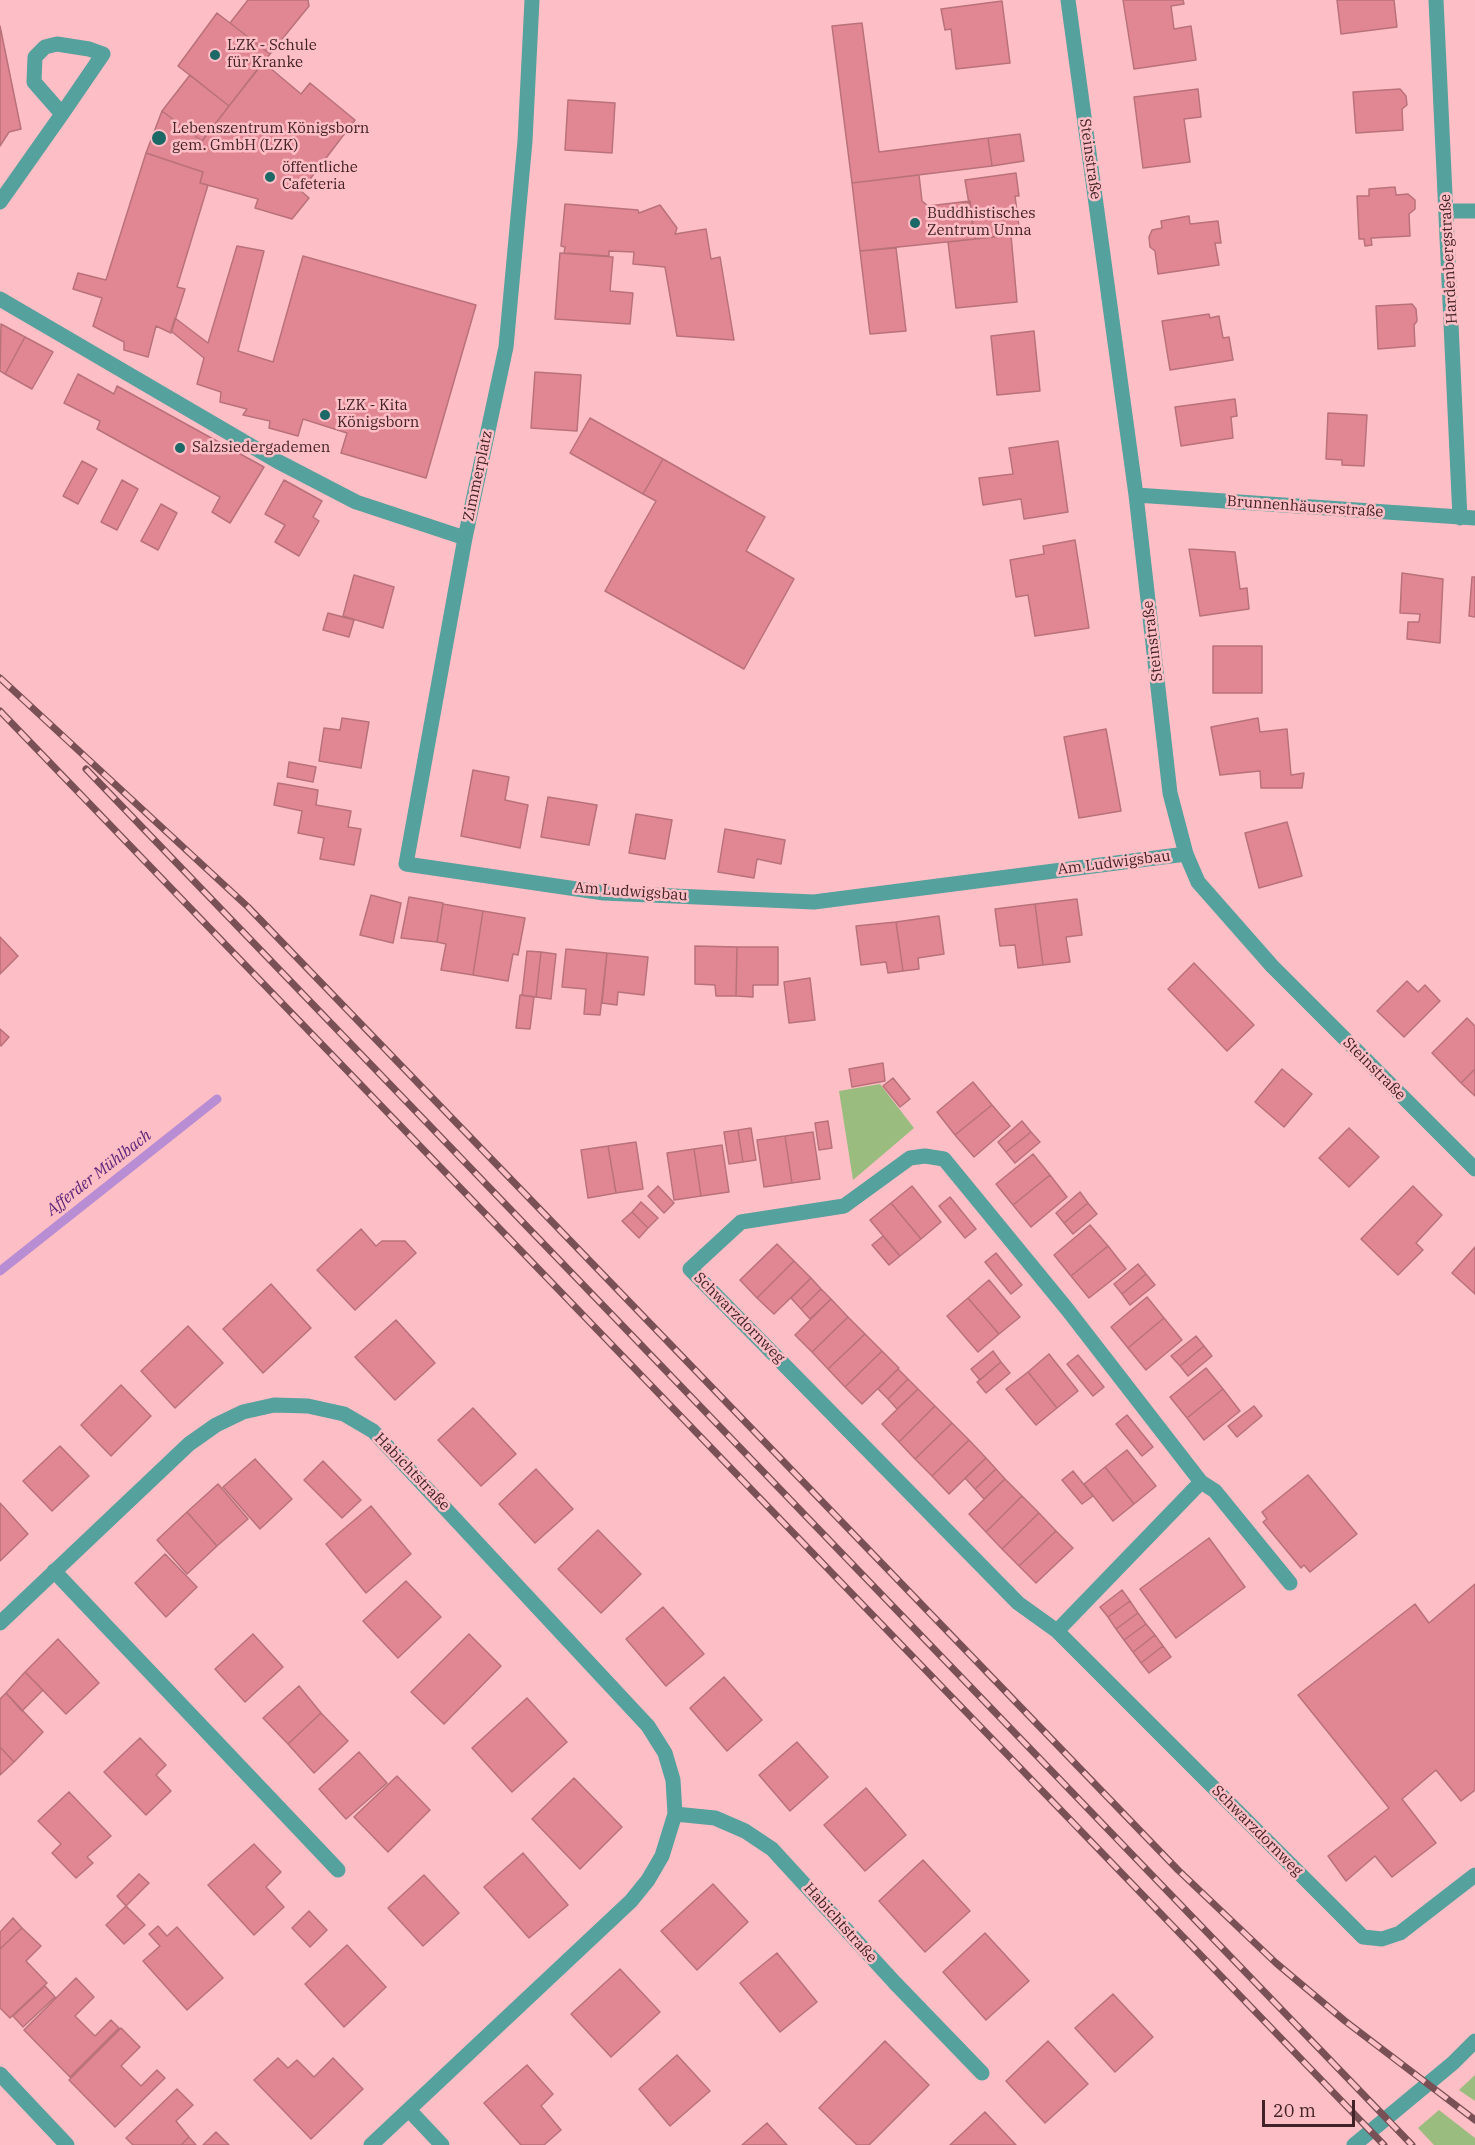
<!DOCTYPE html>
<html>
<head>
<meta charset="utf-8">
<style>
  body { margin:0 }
  #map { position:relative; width:1475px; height:2145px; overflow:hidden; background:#febec5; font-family:"IBM Plex Serif",serif }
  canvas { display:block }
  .scale { position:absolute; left:1262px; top:2100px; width:93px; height:27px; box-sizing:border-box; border:3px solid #412227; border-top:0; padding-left:8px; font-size:18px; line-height:21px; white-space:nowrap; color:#412227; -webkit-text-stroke:4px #febec5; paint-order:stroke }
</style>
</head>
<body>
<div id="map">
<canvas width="1475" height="2145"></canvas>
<div class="scale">20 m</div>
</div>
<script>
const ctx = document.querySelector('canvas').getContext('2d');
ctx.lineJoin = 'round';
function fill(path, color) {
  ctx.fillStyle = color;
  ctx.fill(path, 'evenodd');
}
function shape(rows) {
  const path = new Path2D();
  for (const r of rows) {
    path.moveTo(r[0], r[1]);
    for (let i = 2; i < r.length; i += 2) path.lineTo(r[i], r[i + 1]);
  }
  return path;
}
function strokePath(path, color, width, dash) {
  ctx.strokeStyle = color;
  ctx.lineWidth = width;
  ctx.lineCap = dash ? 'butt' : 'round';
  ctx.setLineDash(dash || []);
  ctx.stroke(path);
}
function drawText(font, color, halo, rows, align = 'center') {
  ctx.font = font + ' "IBM Plex Serif",serif';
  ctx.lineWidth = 5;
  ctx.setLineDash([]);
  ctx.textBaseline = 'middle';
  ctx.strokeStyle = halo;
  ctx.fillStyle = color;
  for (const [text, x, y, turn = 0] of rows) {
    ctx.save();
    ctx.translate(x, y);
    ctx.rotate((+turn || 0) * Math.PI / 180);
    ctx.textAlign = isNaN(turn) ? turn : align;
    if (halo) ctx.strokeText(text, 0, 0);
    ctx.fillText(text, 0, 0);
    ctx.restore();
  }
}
fill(shape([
  [880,1084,914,1128,853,1180,839,1091],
  [1475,2075,1475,2101,1459,2090],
  [1439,2110,1475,2138,1475,2145,1434,2145,1418,2128]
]), '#9abc7e');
strokePath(shape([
  [0,1271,217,1099]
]), '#b88dd4', 9);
const building = shape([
  [248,0,308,0,309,6,270,54,230,23,248,0],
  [1123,0,1183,0,1184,4,1171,6,1174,29,1191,26,1196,60,1134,69,1123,0],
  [1337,0,1394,0,1397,27,1341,34,1337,0],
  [1002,1,1010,63,956,69,951,29,945,30,941,9,1002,1],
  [217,13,270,54,229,106,178,66,217,13],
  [862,23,879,152,988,138,992,166,852,183,832,26,862,23],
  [0,26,21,129,9,132,0,146,0,26],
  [263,62,301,94,310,83,355,120,301,191,309,198,292,219,255,208,258,199,200,183,203,172,146,153,162,111,202,141,263,62],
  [190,75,229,106,202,141,162,111,190,75],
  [1198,89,1201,117,1184,119,1190,162,1143,168,1134,97,1198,89],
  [1400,89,1406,96,1407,105,1402,109,1403,130,1356,133,1353,92,1400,89],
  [568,100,615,103,612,153,565,150,568,100],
  [1020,134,1024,161,992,166,988,138,1020,134],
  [146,153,203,172,200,183,208,185,177,287,185,289,171,333,156,326,148,357,124,350,124,342,93,326,102,298,73,289,78,273,106,280,146,153],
  [1016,173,1019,196,1015,196,1020,234,975,239,965,180,1016,173],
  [919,175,922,201,928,206,970,201,975,239,860,251,852,183,919,175],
  [1395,187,1396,195,1408,194,1415,200,1415,209,1409,214,1410,236,1371,238,1372,245,1365,246,1364,239,1359,239,1357,196,1369,196,1369,189,1395,187],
  [565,204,638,210,639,213,660,205,677,228,675,234,706,229,711,259,720,257,734,340,677,336,665,267,633,264,634,252,609,251,609,256,564,253,565,247,561,246,565,204],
  [1189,216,1190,224,1218,221,1221,243,1215,243,1219,265,1158,274,1155,251,1150,247,1149,237,1152,230,1162,228,1161,221,1189,216],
  [1011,235,1017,302,956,308,948,242,1011,235],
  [237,246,264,251,238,351,273,362,303,256,476,305,426,478,341,453,347,433,303,419,298,436,269,428,270,421,243,415,247,409,220,402,221,392,197,384,204,358,171,331,175,318,208,343,237,246],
  [896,248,906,331,870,334,860,251,896,248],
  [560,253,613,257,610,291,633,293,630,324,555,319,560,253],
  [1412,304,1416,309,1417,321,1414,325,1415,346,1378,349,1376,306,1412,304],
  [1209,314,1210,318,1219,316,1223,338,1229,337,1233,360,1170,370,1162,321,1209,314],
  [1,324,25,337,5,374,0,371,1,324],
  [1034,331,1040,391,997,395,991,336,1034,331],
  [25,337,53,352,32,389,5,374,25,337],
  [535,372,581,375,577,431,531,428,535,372],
  [78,374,114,394,117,386,264,467,230,523,212,512,220,497,97,429,100,421,64,403,78,374],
  [1235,399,1237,416,1231,417,1233,438,1181,446,1175,407,1235,399],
  [1328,413,1367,415,1364,466,1342,465,1342,460,1326,459,1328,413],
  [590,418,663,459,643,494,570,453,590,418],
  [1058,441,1068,512,1024,519,1021,499,983,505,979,478,1013,474,1009,448,1058,441],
  [663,459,765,517,746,551,794,579,744,669,605,591,656,501,643,494,663,459],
  [82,461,97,469,78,504,63,496,82,461],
  [122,480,138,489,117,530,101,522,122,480],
  [284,480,322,501,313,517,319,521,299,556,275,542,285,525,265,514,284,480],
  [161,504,177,513,158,550,141,541,161,504],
  [1075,540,1089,628,1035,636,1028,595,1016,597,1010,560,1044,554,1043,546,1075,540],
  [1189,549,1235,552,1240,589,1247,588,1249,609,1200,616,1189,549],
  [1402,573,1443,579,1440,643,1407,639,1408,622,1419,622,1420,614,1400,613,1402,573],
  [354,575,394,587,383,628,343,616,354,575],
  [1472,577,1475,577,1475,617,1469,616,1472,577],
  [328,613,354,620,349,637,323,630,328,613],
  [1213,646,1262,646,1262,693,1213,693,1213,646],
  [342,718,369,722,361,768,319,761,324,728,340,730,342,718],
  [1258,718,1260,732,1287,729,1291,775,1304,773,1302,788,1261,788,1260,771,1220,775,1211,727,1258,718],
  [1106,729,1121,811,1079,818,1064,737,1106,729],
  [289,762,316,767,313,782,287,777,289,762],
  [473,770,509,777,505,800,528,805,520,848,461,836,473,770],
  [278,783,318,790,316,805,351,811,348,827,361,829,354,865,320,859,324,838,298,833,302,811,274,805,278,783],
  [548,797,597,805,589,845,541,837,548,797],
  [636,814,672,820,665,859,629,853,636,814],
  [1287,822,1302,876,1259,888,1245,833,1287,822],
  [725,829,785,840,781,864,757,859,754,878,718,872,725,829],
  [371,895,401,903,393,943,360,935,371,895],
  [409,897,443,903,437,942,401,938,409,897],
  [1077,899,1082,935,1066,937,1070,962,1043,965,1035,904,1077,899],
  [443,904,483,911,473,975,441,970,446,944,437,942,443,904],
  [1035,904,1043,965,1018,968,1015,945,1000,946,995,909,1035,904],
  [483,911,525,918,518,955,513,954,508,981,473,975,483,911],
  [939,916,944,954,918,958,919,969,903,971,896,922,939,916],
  [896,922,903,971,888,973,886,962,861,965,856,926,896,922],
  [0,937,18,956,0,974,0,937],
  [695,946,737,947,736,996,716,996,715,985,695,984,695,946],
  [737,947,778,947,778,985,753,985,753,997,736,996,737,947],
  [566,949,607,953,600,1015,584,1014,586,989,562,987,566,949],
  [527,951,541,952,536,997,522,995,527,951],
  [541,952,556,954,551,999,536,997,541,952],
  [607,953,648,957,644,995,618,992,617,1005,602,1003,607,953],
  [1194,963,1254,1025,1227,1051,1168,989,1194,963],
  [810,978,815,1020,789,1023,784,982,810,978],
  [1407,981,1418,992,1425,985,1440,1001,1404,1037,1377,1011,1407,981],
  [520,995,534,997,530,1029,516,1028,520,995],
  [1467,1018,1475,1026,1475,1069,1461,1083,1432,1053,1467,1018],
  [0,1029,9,1037,1,1046,0,1045,0,1029],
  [883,1063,885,1081,852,1087,849,1069,883,1063],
  [1282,1069,1312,1094,1284,1127,1255,1102,1282,1069],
  [1475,1069,1475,1096,1461,1083,1475,1069],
  [893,1078,910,1099,900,1107,883,1086,893,1078],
  [973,1082,992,1105,955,1135,937,1112,973,1082],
  [992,1105,1010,1126,974,1157,955,1135,992,1105],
  [828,1121,832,1148,819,1150,815,1123,828,1121],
  [1022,1121,1031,1132,1006,1152,998,1142,1022,1121],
  [751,1128,756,1160,743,1162,738,1130,751,1128],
  [1349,1128,1379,1157,1349,1187,1319,1158,1349,1128],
  [738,1130,743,1162,729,1164,724,1132,738,1130],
  [813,1132,820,1179,792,1183,785,1136,813,1132],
  [1031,1132,1040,1142,1015,1163,1006,1152,1031,1132],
  [785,1136,792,1183,764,1187,757,1140,785,1136],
  [636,1142,643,1189,616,1193,608,1146,636,1142],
  [722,1145,729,1192,701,1196,694,1149,722,1145],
  [608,1146,616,1193,588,1198,581,1150,608,1146],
  [694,1149,701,1196,674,1200,667,1153,694,1149],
  [1033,1154,1050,1175,1013,1205,996,1184,1033,1154],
  [1050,1175,1067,1197,1031,1227,1013,1205,1050,1175],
  [658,1186,674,1203,664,1213,648,1196,658,1186],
  [912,1186,941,1222,921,1239,891,1203,912,1186],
  [1413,1186,1442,1215,1416,1243,1423,1250,1398,1275,1361,1239,1413,1186],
  [1080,1192,1088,1203,1064,1223,1056,1213,1080,1192],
  [950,1197,976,1229,965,1238,939,1206,950,1197],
  [641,1202,658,1218,648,1228,632,1212,641,1202],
  [891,1203,921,1239,900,1256,870,1220,891,1203],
  [1088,1203,1097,1214,1073,1234,1064,1223,1088,1203],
  [632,1212,648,1228,639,1238,622,1221,632,1212],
  [1090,1225,1108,1246,1071,1276,1054,1255,1090,1225],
  [361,1229,376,1246,382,1241,405,1241,416,1253,355,1310,317,1270,361,1229],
  [883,1236,900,1256,889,1265,872,1245,883,1236],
  [777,1244,794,1261,757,1298,740,1280,777,1244],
  [1108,1246,1126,1269,1089,1298,1071,1276,1108,1246],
  [1475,1247,1475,1294,1452,1273,1475,1247],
  [996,1253,1022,1285,1011,1294,985,1262,996,1253],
  [794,1261,811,1278,774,1314,757,1298,794,1261],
  [1138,1264,1146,1274,1122,1294,1114,1284,1138,1264],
  [1146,1274,1155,1285,1130,1305,1122,1294,1146,1274],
  [811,1278,821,1289,801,1309,791,1298,811,1278],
  [989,1280,1020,1317,999,1334,968,1298,989,1280],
  [271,1284,311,1328,263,1373,223,1329,271,1284],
  [821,1289,831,1299,810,1319,801,1309,821,1289],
  [1147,1297,1164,1318,1128,1348,1111,1327,1147,1297],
  [968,1298,999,1334,978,1352,947,1316,968,1298],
  [831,1299,848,1317,812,1352,795,1335,831,1299],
  [848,1317,865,1334,828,1369,812,1352,848,1317],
  [1164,1318,1182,1340,1146,1370,1128,1348,1164,1318],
  [396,1320,435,1363,395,1400,355,1357,396,1320],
  [188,1326,223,1363,175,1408,141,1371,188,1326],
  [865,1334,882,1351,845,1387,828,1369,865,1334],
  [1196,1336,1204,1346,1180,1366,1171,1356,1196,1336],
  [1204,1346,1212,1356,1188,1376,1180,1366,1204,1346],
  [882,1351,899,1368,862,1404,845,1387,882,1351],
  [993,1351,1001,1362,980,1380,971,1369,993,1351],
  [1049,1354,1078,1391,1057,1408,1028,1372,1049,1354],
  [1078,1355,1104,1387,1093,1396,1067,1364,1078,1355],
  [1001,1362,1010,1373,986,1393,977,1382,1001,1362],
  [1206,1368,1223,1389,1187,1418,1170,1397,1206,1368],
  [898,1369,908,1379,888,1399,878,1389,898,1369],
  [1028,1372,1057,1408,1036,1425,1006,1389,1028,1372],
  [908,1379,918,1389,897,1409,888,1399,908,1379],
  [121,1385,151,1416,111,1456,81,1425,121,1385],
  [918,1389,935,1406,899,1442,882,1424,918,1389],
  [1223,1389,1240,1411,1204,1440,1187,1418,1223,1389],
  [935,1406,952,1423,915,1459,899,1442,935,1406],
  [1254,1406,1262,1416,1237,1437,1228,1426,1254,1406],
  [473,1408,516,1454,481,1486,438,1440,473,1408],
  [1127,1415,1153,1447,1142,1456,1116,1424,1127,1415],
  [952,1423,969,1440,932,1476,915,1459,952,1423],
  [969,1440,986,1458,949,1494,932,1476,969,1440],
  [60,1446,89,1476,52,1511,23,1481,60,1446],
  [1127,1450,1156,1486,1134,1504,1105,1467,1127,1450],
  [986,1458,996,1469,975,1489,965,1478,986,1458],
  [255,1459,292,1499,260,1529,223,1487,255,1459],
  [323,1461,361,1500,342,1518,304,1480,323,1461],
  [1105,1467,1134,1504,1113,1521,1084,1484,1105,1467],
  [536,1469,573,1509,535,1543,499,1504,536,1469],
  [996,1469,1005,1479,984,1499,975,1489,996,1469],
  [1073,1471,1093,1496,1082,1504,1062,1480,1073,1471],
  [1308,1475,1357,1534,1310,1572,1304,1565,1301,1568,1263,1522,1267,1519,1262,1512,1308,1475],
  [1005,1479,1022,1496,986,1532,969,1514,1005,1479],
  [218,1484,248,1519,217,1546,187,1512,218,1484],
  [1022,1496,1039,1513,1002,1549,986,1532,1022,1496],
  [0,1503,28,1534,0,1561,0,1503],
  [371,1506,411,1554,366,1593,326,1544,371,1506],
  [187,1512,217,1546,187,1574,157,1540,187,1512],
  [1039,1513,1056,1531,1019,1566,1002,1549,1039,1513],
  [598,1530,641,1574,601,1613,558,1569,598,1530],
  [1056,1531,1073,1548,1036,1583,1019,1566,1056,1531],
  [1209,1538,1245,1587,1176,1638,1140,1589,1209,1538],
  [165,1554,197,1587,166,1617,135,1583,165,1554],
  [406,1581,441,1617,398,1658,363,1621,406,1581],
  [1475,1584,1475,1790,1461,1801,1436,1770,1402,1799,1436,1843,1392,1877,1375,1856,1346,1881,1328,1856,1389,1808,1298,1695,1415,1604,1429,1623,1475,1584],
  [1122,1590,1130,1601,1108,1617,1100,1607,1122,1590],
  [1130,1601,1138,1613,1116,1629,1108,1617,1130,1601],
  [663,1607,704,1654,666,1686,626,1639,663,1607],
  [1138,1613,1146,1624,1124,1640,1116,1629,1138,1613],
  [1146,1624,1155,1635,1133,1652,1124,1640,1146,1624],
  [253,1634,283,1667,245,1702,215,1669,253,1634],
  [469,1634,501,1666,444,1724,411,1692,469,1634],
  [1155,1635,1163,1646,1141,1663,1133,1652,1155,1635],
  [58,1639,99,1683,66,1714,25,1672,58,1639],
  [1163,1646,1171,1657,1149,1673,1141,1663,1163,1646],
  [25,1672,43,1690,22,1711,6,1693,25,1672],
  [724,1677,762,1720,727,1751,690,1708,724,1677],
  [299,1686,321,1713,288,1744,263,1718,299,1686],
  [6,1693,43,1732,14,1762,0,1747,0,1699,6,1693],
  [527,1698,567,1742,512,1792,472,1748,527,1698],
  [321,1713,348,1741,314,1773,288,1744,321,1713],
  [140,1738,166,1765,156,1775,171,1791,146,1815,104,1772,140,1738],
  [797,1742,828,1777,790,1811,759,1775,797,1742],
  [0,1747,14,1762,0,1775,0,1747],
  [359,1752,387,1783,346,1819,319,1789,359,1752],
  [397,1776,430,1810,388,1852,354,1817,397,1776],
  [574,1778,622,1827,580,1869,532,1819,574,1778],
  [866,1788,906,1835,865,1871,824,1825,866,1788],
  [69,1792,111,1836,87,1857,93,1863,76,1878,52,1853,61,1844,38,1821,69,1792],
  [254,1844,281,1872,266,1887,284,1907,254,1935,208,1885,254,1844],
  [523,1853,568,1905,529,1938,484,1887,523,1853],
  [923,1860,970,1911,925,1952,879,1901,923,1860],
  [139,1874,149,1883,126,1906,117,1896,139,1874],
  [424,1875,459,1913,423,1946,388,1908,424,1875],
  [713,1884,748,1922,697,1970,661,1931,713,1884],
  [126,1906,145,1925,124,1944,106,1925,126,1906],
  [309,1911,327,1930,310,1947,292,1928,309,1911],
  [13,1918,22,1928,0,1949,0,1932,13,1918],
  [158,1926,167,1936,177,1927,223,1978,187,2010,143,1961,160,1946,149,1934,158,1926],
  [22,1928,41,1946,26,1961,47,1983,10,2018,0,2008,0,1949,22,1928],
  [985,1933,1029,1981,986,2020,943,1972,985,1933],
  [347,1945,386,1987,344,2027,305,1984,347,1945],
  [777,1953,817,2002,780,2032,740,1983,777,1953],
  [620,1969,660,2012,611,2057,571,2014,620,1969],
  [76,1978,94,1997,75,2016,95,2036,111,2020,119,2028,70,2077,24,2030,76,1978],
  [45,1986,55,1997,23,2027,13,2016,45,1986],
  [1113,1994,1153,2037,1115,2072,1075,2028,1113,1994],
  [121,2028,140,2047,121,2066,141,2086,157,2070,165,2078,115,2127,69,2080,121,2028],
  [885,2041,929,2085,869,2145,857,2145,819,2108,885,2041],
  [1048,2041,1088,2084,1045,2123,1006,2081,1048,2041],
  [677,2055,710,2091,670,2126,639,2089,677,2055],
  [278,2058,288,2068,297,2060,314,2077,333,2058,363,2089,311,2139,254,2080,278,2058],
  [527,2065,553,2094,541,2106,561,2130,544,2145,521,2145,484,2103,527,2065],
  [177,2089,193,2105,176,2121,189,2137,181,2145,133,2145,126,2138,177,2089],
  [985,2112,1016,2145,950,2145,985,2112],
  [767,2123,787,2145,742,2145,767,2123],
  [216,2132,229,2145,203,2145,216,2132],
  [189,2137,196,2145,181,2145,189,2137]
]);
fill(building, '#e18793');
strokePath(building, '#b9717a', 1.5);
strokePath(shape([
  [1068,0,1136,495,1170,793,1186,854,1198,882,1272,966,1475,1169],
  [1436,0,1460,518],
  [0,202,62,114,103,54,89,49,57,44,45,47,35,57,34,82,62,114],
  [1446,211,1475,211],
  [0,299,277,461,356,502,465,538,506,347,525,141,532,0],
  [1136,495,1475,518],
  [465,538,406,864,604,893,814,902,1186,854],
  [1201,1482,1215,1491,1290,1583],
  [54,1571,338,1870],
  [0,1623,189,1444,216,1425,243,1412,274,1405,308,1406,344,1414,373,1431,648,1726,665,1753,673,1780,675,1814,662,1856,648,1880,631,1901,371,2145],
  [1057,1631,1201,1482,1067,1309,944,1159,925,1156,910,1158,844,1206,741,1222,690,1269,1018,1603,1057,1631,1363,1937,1382,1939,1400,1933,1475,1875],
  [675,1814,715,1818,745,1831,772,1849,896,1984,982,2073],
  [0,2074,67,2145],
  [409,2110,442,2145],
  [1354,2145,1453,2063,1475,2041]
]), '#54a19e', 15);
const rail = shape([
  [0,678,248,907,1178,1870,1276,1963,1345,2021,1475,2120],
  [0,711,1384,2145],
  [86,769,1412,2145]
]);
strokePath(rail, '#785055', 7);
strokePath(rail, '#febec5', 4.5, [14]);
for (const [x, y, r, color] of [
  [215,55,6,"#1b6866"],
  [159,138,8,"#1b6866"],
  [270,177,6,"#1b6866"],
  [915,223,6,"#1b6866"],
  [325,415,6,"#1b6866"],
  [180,448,6,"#1b6866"]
]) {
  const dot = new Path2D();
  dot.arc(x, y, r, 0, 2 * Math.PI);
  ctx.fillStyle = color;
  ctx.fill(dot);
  strokePath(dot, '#febec5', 2);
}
drawText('15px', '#412227', '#febec5', [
  ["LZK - Schule",227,46],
  ["für Kranke",227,63],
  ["Lebenszentrum Königsborn",172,129],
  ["gem. GmbH (LZK)",172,146],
  ["öffentliche",282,168],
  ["Cafeteria",282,185],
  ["Buddhistisches",927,214],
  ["Zentrum Unna",927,231],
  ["LZK - Kita",337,406],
  ["Königsborn",337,423],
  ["Salzsiedergademen",192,448]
], 'left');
drawText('15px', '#412227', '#febec5', [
  ["Steinstraße",1090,159,82],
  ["Hardenbergstraße",1449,259,-93],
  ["Zimmerplatz",478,476,-78],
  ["Brunnenhäuserstraße",1305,507,4],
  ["Steinstraße",1153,641,-97],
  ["Am Ludwigsbau",1114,863,-7],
  ["Am Ludwigsbau",631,892,4],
  ["Steinstraße",1374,1069,45],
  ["Schwarzdornweg",739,1318,45],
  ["Habichtstraße",412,1472,46],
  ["Schwarzdornweg",1257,1831,45],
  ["Habichtstraße",840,1923,48]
]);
drawText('italic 16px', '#5e277b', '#febec5', [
  ["Afferder Mühlbach",99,1173,-38]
]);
</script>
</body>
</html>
